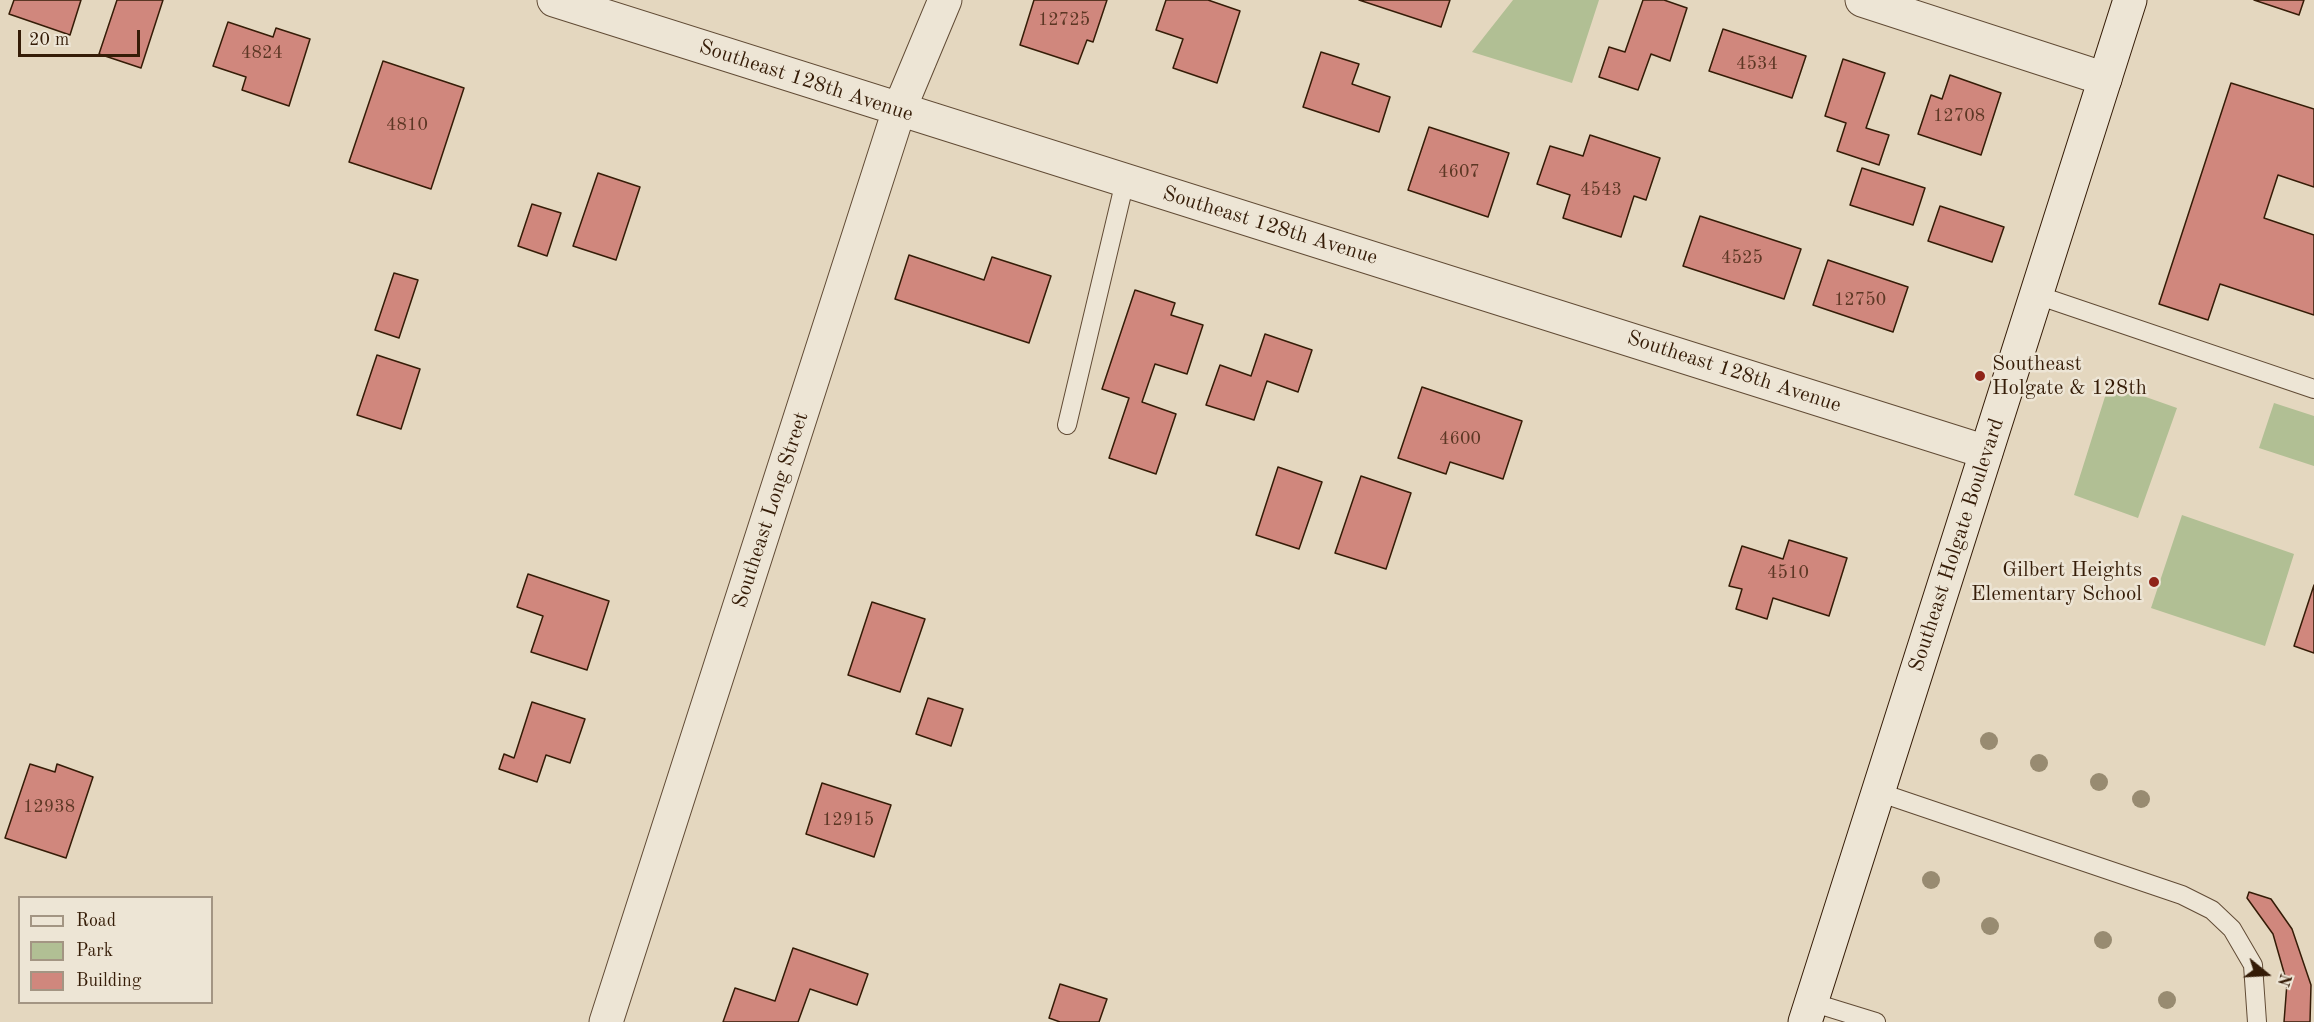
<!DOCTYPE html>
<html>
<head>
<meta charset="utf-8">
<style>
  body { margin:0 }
  #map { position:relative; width:2314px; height:1022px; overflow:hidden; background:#e4d7bf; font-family:"Old Standard TT",serif }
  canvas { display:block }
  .legend { position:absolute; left:18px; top:896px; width:195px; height:108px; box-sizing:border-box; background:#ede5d5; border:2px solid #a39583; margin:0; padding:8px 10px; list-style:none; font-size:18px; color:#351c07 }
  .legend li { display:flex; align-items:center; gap:12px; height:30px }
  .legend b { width:30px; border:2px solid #a39583 }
  .north { position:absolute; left:2236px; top:944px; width:60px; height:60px; -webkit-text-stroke:4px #ede5d5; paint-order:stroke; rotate:108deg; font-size:16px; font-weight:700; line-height:24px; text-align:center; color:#351c07 }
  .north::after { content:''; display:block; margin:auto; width:21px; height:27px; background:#351c07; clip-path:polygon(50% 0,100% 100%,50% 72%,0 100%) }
  .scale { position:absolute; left:18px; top:30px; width:122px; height:27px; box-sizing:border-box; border:3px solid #351c07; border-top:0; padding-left:8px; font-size:18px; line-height:21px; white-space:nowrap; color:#351c07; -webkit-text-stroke:4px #ede5d5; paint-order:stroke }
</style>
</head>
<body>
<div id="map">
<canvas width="2314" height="1022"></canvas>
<ul class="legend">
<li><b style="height:8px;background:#ede5d5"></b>Road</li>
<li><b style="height:16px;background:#b1bf94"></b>Park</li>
<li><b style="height:16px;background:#d0877d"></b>Building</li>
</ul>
<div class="north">N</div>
<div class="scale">20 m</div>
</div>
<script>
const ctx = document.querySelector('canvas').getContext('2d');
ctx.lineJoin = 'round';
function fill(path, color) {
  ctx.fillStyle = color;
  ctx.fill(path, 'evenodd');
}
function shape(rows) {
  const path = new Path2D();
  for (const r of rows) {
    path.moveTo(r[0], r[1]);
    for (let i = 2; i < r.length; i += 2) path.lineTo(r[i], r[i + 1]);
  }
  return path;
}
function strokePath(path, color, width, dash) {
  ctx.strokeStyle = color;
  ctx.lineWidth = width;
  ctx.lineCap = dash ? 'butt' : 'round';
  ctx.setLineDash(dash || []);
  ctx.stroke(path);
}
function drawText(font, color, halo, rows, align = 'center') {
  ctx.font = font + ' "Old Standard TT",serif';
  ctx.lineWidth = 5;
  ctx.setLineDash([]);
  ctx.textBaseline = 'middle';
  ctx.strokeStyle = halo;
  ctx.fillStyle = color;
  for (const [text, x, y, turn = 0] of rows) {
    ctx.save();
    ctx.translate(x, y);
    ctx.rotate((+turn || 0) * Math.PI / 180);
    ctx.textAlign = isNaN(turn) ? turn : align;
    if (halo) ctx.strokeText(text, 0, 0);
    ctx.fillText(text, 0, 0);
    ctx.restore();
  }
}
fill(shape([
  [1513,0,1599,0,1572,83,1472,52],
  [2109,384,2177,408,2138,518,2074,495],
  [2274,403,2314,416,2314,466,2259,448],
  [2182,515,2294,554,2265,646,2151,608]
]), '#b1bf94');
const building = shape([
  [14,0,81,0,70,35,9,14,14,0],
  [117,0,163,0,141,68,99,54,117,0],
  [1034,0,1107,0,1093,42,1087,40,1078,64,1020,45,1034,0],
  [1166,0,1208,0,1240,11,1217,83,1173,68,1183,39,1156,30,1166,0],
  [1359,0,1450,0,1441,27,1359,0],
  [1643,0,1664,0,1687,8,1670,61,1651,54,1638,90,1599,77,1609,47,1625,52,1643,0],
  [2254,0,2304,0,2299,15,2254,0],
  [228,22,273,37,276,28,310,39,289,106,242,90,246,77,213,66,228,22],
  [1723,29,1806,56,1792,98,1709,71,1723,29],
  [1321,52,1359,64,1352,84,1390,97,1379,132,1303,107,1321,52],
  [1843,59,1885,73,1866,128,1889,135,1879,165,1837,151,1846,123,1825,116,1843,59],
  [383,61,464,88,431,189,349,162,383,61],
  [1950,75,2001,93,1981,155,1918,134,1931,95,1942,99,1950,75],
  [2231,83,2314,109,2314,187,2278,175,2264,218,2314,235,2314,315,2220,284,2208,320,2159,304,2231,83],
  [1429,127,1509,153,1488,217,1408,190,1429,127],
  [1590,135,1660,158,1646,200,1634,196,1621,237,1563,218,1570,195,1537,184,1550,146,1583,156,1590,135],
  [1862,168,1925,188,1913,225,1850,205,1862,168],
  [598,173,640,187,616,260,573,246,598,173],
  [532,204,561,213,547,256,518,246,532,204],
  [1940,206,2004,227,1992,262,1928,241,1940,206],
  [1700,216,1801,249,1784,299,1683,266,1700,216],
  [909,255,984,280,992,257,1051,276,1029,343,895,299,909,255],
  [1828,260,1908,287,1893,332,1813,305,1828,260],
  [394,273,418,280,399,338,375,330,394,273],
  [1135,290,1175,303,1171,315,1203,325,1187,374,1155,364,1142,402,1176,414,1156,474,1109,458,1129,398,1102,389,1135,290],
  [1265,334,1312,350,1298,392,1267,381,1254,420,1206,405,1220,365,1251,376,1265,334],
  [377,355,420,369,401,429,357,415,377,355],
  [1422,387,1522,421,1503,479,1450,462,1446,474,1398,458,1422,387],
  [1278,467,1322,482,1299,549,1256,535,1278,467],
  [1361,476,1411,493,1386,569,1335,553,1361,476],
  [1789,540,1847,558,1829,616,1773,598,1767,619,1736,609,1742,589,1729,586,1742,546,1783,559,1789,540],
  [528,574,609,601,587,670,531,652,543,616,517,607,528,574],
  [2314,585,2314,653,2294,646,2314,585],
  [872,602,925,619,900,692,848,675,872,602],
  [928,698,963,709,951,746,916,734,928,698],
  [532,702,585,719,570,763,546,755,537,782,499,769,504,754,514,758,532,702],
  [30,764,55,772,57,764,93,777,66,858,5,838,30,764],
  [822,783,891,805,874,857,806,834,822,783],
  [2249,892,2271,899,2292,929,2311,985,2310,1022,2284,1022,2287,983,2273,934,2247,898,2249,892],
  [793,948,868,974,857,1005,810,989,798,1022,723,1022,735,988,775,1001,793,948],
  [1060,984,1107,999,1099,1022,1060,1022,1049,1018,1060,984]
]);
fill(building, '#d0877d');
strokePath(building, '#351c07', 1.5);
const lane = shape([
  [2037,295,2314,389],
  [1067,425,1125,181],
  [1878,792,2182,895,2212,910,2232,929,2253,965,2257,1022],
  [1811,1002,1876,1022]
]);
const street = shape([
  [554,0,1986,452],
  [1862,0,2105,79],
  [606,1022,899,110,945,0]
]);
const secondary = shape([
  [1805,1022,2130,0]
]);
strokePath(lane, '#614b35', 20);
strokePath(street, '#614b35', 35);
strokePath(secondary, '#351c07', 35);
strokePath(lane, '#ede5d5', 18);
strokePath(street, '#ede5d5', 33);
strokePath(secondary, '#ede5d5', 33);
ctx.fillStyle = '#988b71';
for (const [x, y] of [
  [1989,741],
  [2039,763],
  [2099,782],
  [2141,799],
  [1931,880],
  [1990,926],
  [2103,940],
  [2167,1000]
]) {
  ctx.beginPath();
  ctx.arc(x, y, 9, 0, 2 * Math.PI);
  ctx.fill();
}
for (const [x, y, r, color] of [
  [1980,376,6,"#8f2418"],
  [2154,582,6,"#8f2418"]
]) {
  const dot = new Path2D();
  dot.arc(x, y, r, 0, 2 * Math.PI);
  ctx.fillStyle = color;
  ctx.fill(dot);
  strokePath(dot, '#ede5d5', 2);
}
drawText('18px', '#5c3724', null, [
  ["12725",1064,20],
  ["4824",262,53],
  ["4534",1757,64],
  ["12708",1959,116],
  ["4810",407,125],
  ["4607",1459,172],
  ["4543",1601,190],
  ["4525",1742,258],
  ["12750",1860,300],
  ["4600",1460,439],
  ["4510",1788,573],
  ["12938",49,807],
  ["12915",848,820]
]);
drawText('21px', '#351c07', '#ede5d5', [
  ["Southeast 128th Avenue",806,81,18],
  ["Southeast 128th Avenue",1270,226,17],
  ["Southeast 128th Avenue",1734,372,18],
  ["Southeast Long Street",771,510,-72],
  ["Southeast Holgate Boulevard",1957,545,-72]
]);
drawText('21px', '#351c07', '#ede5d5', [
  ["Southeast",1992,364],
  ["Holgate & 128th",1992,388],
  ["Gilbert Heights",2142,570,"right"],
  ["Elementary School",2142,594,"right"]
], 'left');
</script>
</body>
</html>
